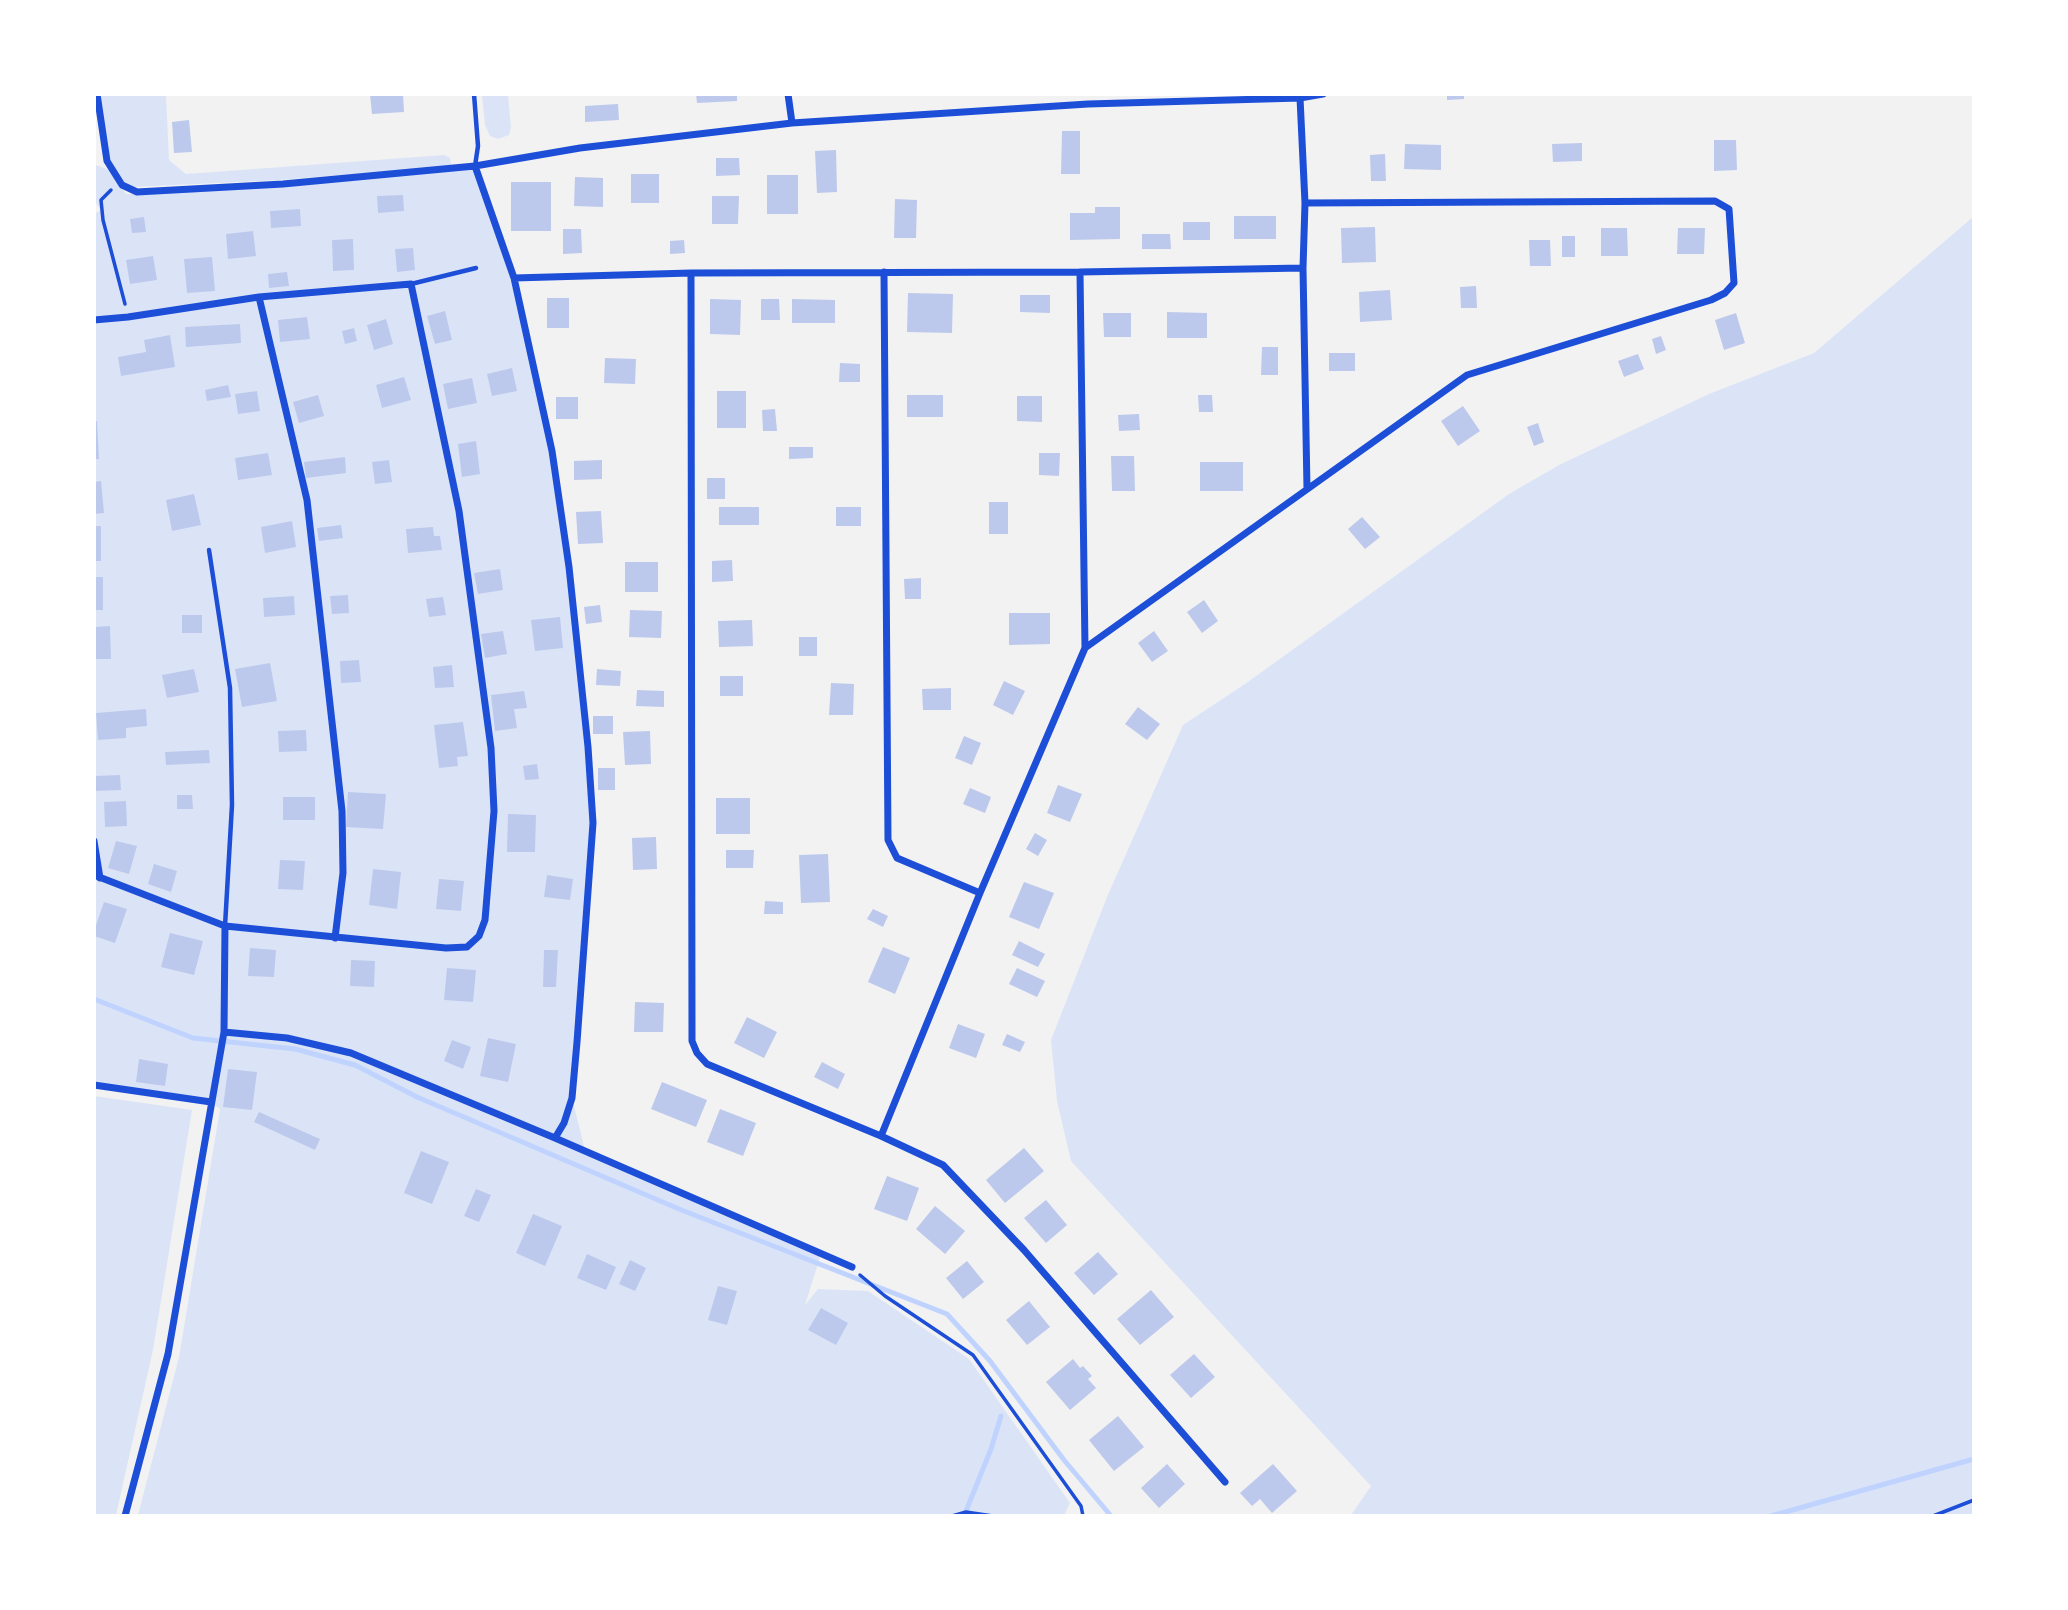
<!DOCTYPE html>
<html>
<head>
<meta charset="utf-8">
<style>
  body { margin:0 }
  #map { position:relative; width:2068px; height:1610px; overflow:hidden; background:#f2f2f2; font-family:"Noto Sans",sans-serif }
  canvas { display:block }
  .frame { position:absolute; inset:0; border:96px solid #fff; pointer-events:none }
</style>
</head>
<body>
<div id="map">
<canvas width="2068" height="1610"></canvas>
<div class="frame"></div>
</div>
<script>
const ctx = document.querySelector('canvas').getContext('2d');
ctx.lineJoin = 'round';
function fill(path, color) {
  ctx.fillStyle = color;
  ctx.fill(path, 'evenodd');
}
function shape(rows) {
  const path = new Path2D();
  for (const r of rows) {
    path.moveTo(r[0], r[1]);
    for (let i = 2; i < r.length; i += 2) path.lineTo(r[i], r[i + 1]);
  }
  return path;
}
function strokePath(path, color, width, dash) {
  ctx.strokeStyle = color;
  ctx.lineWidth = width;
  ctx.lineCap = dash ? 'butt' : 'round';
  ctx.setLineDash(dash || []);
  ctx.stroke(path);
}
fill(shape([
  [99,95,166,95,169,160,186,174,444,155,450,158,451,164,444,167,280,180,134,187,123,182,109,157],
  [482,95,508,95,511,127,509,135,498,139,490,136,485,125],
  [96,165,109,170,126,194,131,194,137,192,283,184,475,166,510,277,552,451,569,567,593,823,572,1098,586,1154,821,1254,805,1305,818,1289,868,1291,969,1359,1070,1503,1065,1513,1067,1515,138,1515,179,1357,220,1109,211,1102,95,1085,94,214,101,210,95,202],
  [1973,217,1973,1515,1351,1515,1371,1486,1071,1161,1057,1101,1051,1040,1107,897,1183,725,1245,684,1509,494,1559,465,1709,394,1814,353],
  [94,1096,192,1110,153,1350,116,1515,95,1515]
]), '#dbe4f7');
strokePath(shape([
  [94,999,193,1038,295,1049,355,1065,417,1097,679,1209,947,1314,990,1361,1064,1460,1111,1516],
  [964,1516,991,1449,1001,1416],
  [1771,1516,1974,1459]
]), '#bfd3fe', 5);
fill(shape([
  [370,94,403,94,404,112,372,114],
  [696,94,737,94,737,101,697,103],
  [1447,94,1464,94,1464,99,1447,100],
  [618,104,619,120,585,122,585,106],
  [189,120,192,152,174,153,172,122],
  [1062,131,1080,131,1080,174,1061,174],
  [1714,140,1736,140,1737,170,1714,171],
  [1582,143,1582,161,1553,162,1552,144],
  [1405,144,1441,145,1441,170,1404,169],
  [836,150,837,192,817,193,815,151],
  [1385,154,1386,181,1371,181,1370,155],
  [716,158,739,158,740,175,716,176],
  [631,174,659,174,659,203,631,203],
  [767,175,798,175,798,214,767,214],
  [575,177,603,178,603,207,574,206],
  [511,182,551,182,551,231,511,231],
  [403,195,404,211,378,213,377,196],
  [712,196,739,196,738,224,712,224],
  [895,199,917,200,916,238,894,238],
  [1095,207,1120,207,1120,239,1070,240,1070,213,1095,213],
  [300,209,301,226,271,228,270,211],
  [1234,216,1276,216,1276,239,1234,239],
  [144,217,146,232,132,233,130,219],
  [1183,222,1210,222,1210,240,1183,240],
  [1375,227,1376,262,1342,263,1341,228],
  [1601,228,1627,228,1628,256,1601,256],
  [1678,228,1705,228,1704,254,1677,254],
  [563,229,581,229,582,253,563,254],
  [253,231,256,256,228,259,226,234],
  [1142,234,1170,234,1171,249,1142,249],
  [1562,236,1575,236,1575,257,1562,257],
  [353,239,354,270,333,271,332,240],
  [684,240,685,253,670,254,670,241],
  [1529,240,1550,240,1551,266,1530,266],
  [413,248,415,270,397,272,395,249],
  [153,256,157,280,130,284,126,260],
  [212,257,215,291,187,293,184,259],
  [287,272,289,286,269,288,268,274],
  [1476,286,1477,308,1461,308,1460,287],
  [1390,290,1392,320,1360,322,1359,292],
  [908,293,953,294,952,333,907,332],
  [1020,295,1050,295,1050,313,1020,312],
  [547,298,569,298,569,328,547,328],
  [710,299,741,300,740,335,710,334],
  [761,299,779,299,780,320,761,320],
  [792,299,835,300,835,323,792,323],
  [445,311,452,340,435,344,427,316],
  [1167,312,1207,313,1207,338,1167,338],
  [1103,313,1131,313,1131,337,1104,337],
  [1736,313,1745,343,1724,350,1715,320],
  [307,317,310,339,280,342,278,320],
  [386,319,393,344,374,350,367,325],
  [240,324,241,343,186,347,185,327],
  [354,328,357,341,345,344,342,331],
  [170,335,175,367,121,376,118,357,146,352,144,340],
  [1661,336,1666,350,1656,354,1652,339],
  [1262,347,1278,347,1278,375,1261,375],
  [1329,353,1355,353,1355,371,1329,371],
  [1638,354,1644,369,1624,377,1618,361],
  [605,358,636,359,635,384,604,383],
  [840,363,860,364,860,382,839,382],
  [512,368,517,391,492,396,487,374],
  [404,377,411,400,382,408,376,385],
  [472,378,477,403,448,409,443,384],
  [228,385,231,397,207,401,205,390],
  [257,391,260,411,238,414,235,394],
  [717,391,746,391,746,428,717,428],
  [318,395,324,416,299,423,293,402],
  [907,395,943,395,943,417,907,417],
  [1198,395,1212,395,1213,412,1199,412],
  [1017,396,1042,396,1042,422,1017,421],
  [556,397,578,397,578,419,556,419],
  [1463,406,1480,431,1458,446,1441,421],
  [775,409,777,431,763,431,762,410],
  [1139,414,1140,430,1119,431,1118,415],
  [94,421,97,421,99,459,94,459],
  [1538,423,1544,442,1534,446,1527,427],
  [476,441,480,474,462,477,458,444],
  [789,447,813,447,813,458,789,459],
  [268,453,272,475,238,480,235,458],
  [1039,453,1060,453,1059,476,1039,475],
  [1111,456,1134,456,1135,491,1112,491],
  [345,457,346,473,306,478,304,462],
  [389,460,392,482,375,484,372,462],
  [602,460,602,479,574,480,574,461],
  [1200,462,1243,462,1243,491,1200,491],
  [707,478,725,478,725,499,707,499],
  [101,481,104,513,94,514,94,482],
  [194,494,201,525,172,531,166,500],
  [989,502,1008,502,1008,534,989,534],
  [719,507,759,507,759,525,719,525],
  [836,507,861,507,861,526,836,526],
  [601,511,603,543,578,544,576,512],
  [1362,517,1380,537,1365,549,1348,529],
  [292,521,296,547,265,553,261,527],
  [341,525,343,538,319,541,317,528],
  [94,526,101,526,101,561,94,561],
  [433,527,434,536,440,536,442,550,408,553,406,529],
  [732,560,733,581,712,582,712,561],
  [625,562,658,562,658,592,625,592],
  [500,569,503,590,478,594,474,573],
  [94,577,103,577,103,610,94,610],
  [921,578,921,599,905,599,904,579],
  [348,595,349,613,332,614,330,596],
  [294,596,295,615,264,617,263,598],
  [443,597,446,615,429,617,426,599],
  [1204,600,1218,621,1202,633,1187,612],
  [600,605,602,622,586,624,584,607],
  [630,610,662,611,661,638,629,637],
  [1009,613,1050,613,1050,644,1009,645],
  [182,615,202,615,202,633,182,633],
  [560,617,563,648,535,651,531,620],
  [752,620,753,646,719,647,718,621],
  [110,626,111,659,94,659,94,627],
  [503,631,507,654,485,658,481,634],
  [1154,631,1168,651,1152,662,1138,643],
  [799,637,817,637,817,656,799,656],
  [359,660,361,682,341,683,340,661],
  [270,663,277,701,242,707,235,669],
  [452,665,454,687,435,688,433,667],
  [194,669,199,692,167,698,162,675],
  [597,669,621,671,620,686,596,685],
  [720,676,743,676,743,696,720,696],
  [1004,681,1025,691,1013,715,993,705],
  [831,683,854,684,853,715,829,715],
  [951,688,951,710,923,710,922,689],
  [637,690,664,691,664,707,636,706],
  [524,691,527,708,514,709,517,728,495,731,491,695],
  [1138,707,1160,724,1147,740,1125,724],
  [146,709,147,726,126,728,126,738,98,740,96,713],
  [593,716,613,716,613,734,593,734],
  [463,722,468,756,457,757,458,766,439,768,434,725],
  [306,730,307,751,279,752,278,731],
  [650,731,651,764,625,765,623,732],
  [964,736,981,743,972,765,955,758],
  [209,750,210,763,166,765,165,752],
  [537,764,539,779,525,780,523,766],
  [598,768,615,768,615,790,598,790],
  [120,775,121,790,94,791,94,776],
  [1058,785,1082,794,1070,822,1047,813],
  [970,788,991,797,985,813,963,804],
  [348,792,386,794,383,829,346,827],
  [177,795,192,795,193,809,177,809],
  [283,797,315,797,315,820,283,820],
  [716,798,750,798,750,834,716,834],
  [126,801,127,826,105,827,104,802],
  [508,814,536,815,535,852,507,852],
  [1035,833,1047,840,1038,856,1026,849],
  [656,837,657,869,633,870,632,838],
  [116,841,137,846,129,874,108,868],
  [726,850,754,850,753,868,726,868],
  [828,854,830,902,801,903,799,855],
  [280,860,305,861,303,890,278,889],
  [154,864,177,871,171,892,148,884],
  [373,869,401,872,397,909,369,905],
  [547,875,573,879,570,900,544,897],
  [439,879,464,881,461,911,436,909],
  [1024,882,1054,893,1039,929,1009,917],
  [765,901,783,902,783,914,764,914],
  [104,902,127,909,115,943,94,936,94,931],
  [873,909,888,916,883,927,867,919],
  [170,933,203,941,194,975,161,967],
  [1019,941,1045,954,1038,967,1012,955],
  [883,947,910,958,895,994,868,982],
  [250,948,276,950,274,977,248,976],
  [544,950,558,950,556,987,543,987],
  [351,960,375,961,374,987,350,986],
  [447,968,476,970,473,1002,444,1000],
  [1017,968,1045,981,1037,997,1009,984],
  [635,1002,664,1003,663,1032,634,1032],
  [747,1017,777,1032,764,1058,734,1043],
  [958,1024,985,1034,976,1058,949,1048],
  [1007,1034,1025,1042,1020,1052,1002,1045],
  [488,1038,516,1044,508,1082,480,1076],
  [452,1040,471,1047,463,1069,444,1061],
  [139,1059,168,1064,165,1086,136,1082],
  [822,1062,845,1074,838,1089,814,1077],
  [228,1069,257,1072,252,1110,223,1107],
  [662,1082,707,1100,696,1127,651,1109],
  [720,1109,756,1123,743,1156,707,1142],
  [259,1112,320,1139,315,1150,254,1122],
  [1024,1148,1044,1171,1005,1203,986,1180],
  [421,1151,449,1162,432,1204,404,1193],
  [887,1176,919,1188,907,1221,874,1209],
  [476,1189,491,1195,479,1222,464,1216],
  [1046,1200,1067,1225,1046,1243,1024,1218],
  [935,1206,965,1231,945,1254,916,1229],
  [533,1214,562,1226,545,1266,516,1253],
  [1098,1252,1118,1274,1094,1295,1074,1273],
  [587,1254,616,1267,606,1290,577,1278],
  [630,1260,646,1268,635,1291,619,1284],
  [967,1261,984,1282,963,1299,946,1278],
  [718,1286,737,1291,727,1325,708,1320],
  [1151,1290,1174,1317,1140,1345,1117,1319],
  [1029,1301,1050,1327,1027,1345,1006,1320],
  [821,1308,848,1323,836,1345,808,1330],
  [1194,1354,1215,1377,1191,1398,1170,1375],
  [1073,1359,1080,1368,1083,1366,1092,1376,1088,1379,1096,1388,1070,1410,1046,1382],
  [1118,1416,1144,1447,1114,1471,1089,1440],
  [1167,1464,1185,1484,1159,1508,1141,1488],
  [1273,1464,1297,1491,1272,1513,1260,1499,1252,1506,1240,1493]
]), '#bdc9ec');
strokePath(shape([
  [111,190,101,200,103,220,125,304],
  [860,1275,885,1296,973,1355,1081,1506,1083,1516],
  [952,1516,966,1512,993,1516],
  [1933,1516,1974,1500]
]), '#1d4ed8', 3.5);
strokePath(shape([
  [474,94,478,146,475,166],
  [411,284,476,268],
  [209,550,230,688,232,805,225,926]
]), '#1d4ed8', 4.5);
strokePath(shape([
  [97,94,107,161,122,185,137,192,283,184,475,166,514,278,552,451,569,567,588,747,593,823,577,1042,572,1098,564,1123,555,1138],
  [788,94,792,123],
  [1300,98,1305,203,1303,268,1307,489],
  [475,166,580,148,792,123,1088,104,1300,98,1323,94],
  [884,272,888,840,897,858,980,893],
  [1080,272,1085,648],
  [691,273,692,1041,697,1053,707,1064,881,1136,943,1165,1024,1250,1225,1482],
  [514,278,691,273,1080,272,1303,268],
  [259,297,307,500,342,811,343,873,335,938],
  [94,320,128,317,259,297,411,284,459,511,491,748,494,811,485,920,479,936,467,947,446,948,225,926,94,875],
  [94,841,100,878],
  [224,1032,287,1038,351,1053,555,1138,852,1267],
  [94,1085,211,1102],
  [881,1136,980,893,1085,648,1467,375,1711,300,1725,293,1734,283,1729,209,1715,201,1305,203],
  [125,1516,168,1354,224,1032,225,926]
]), '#1d4ed8', 7);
</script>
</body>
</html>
